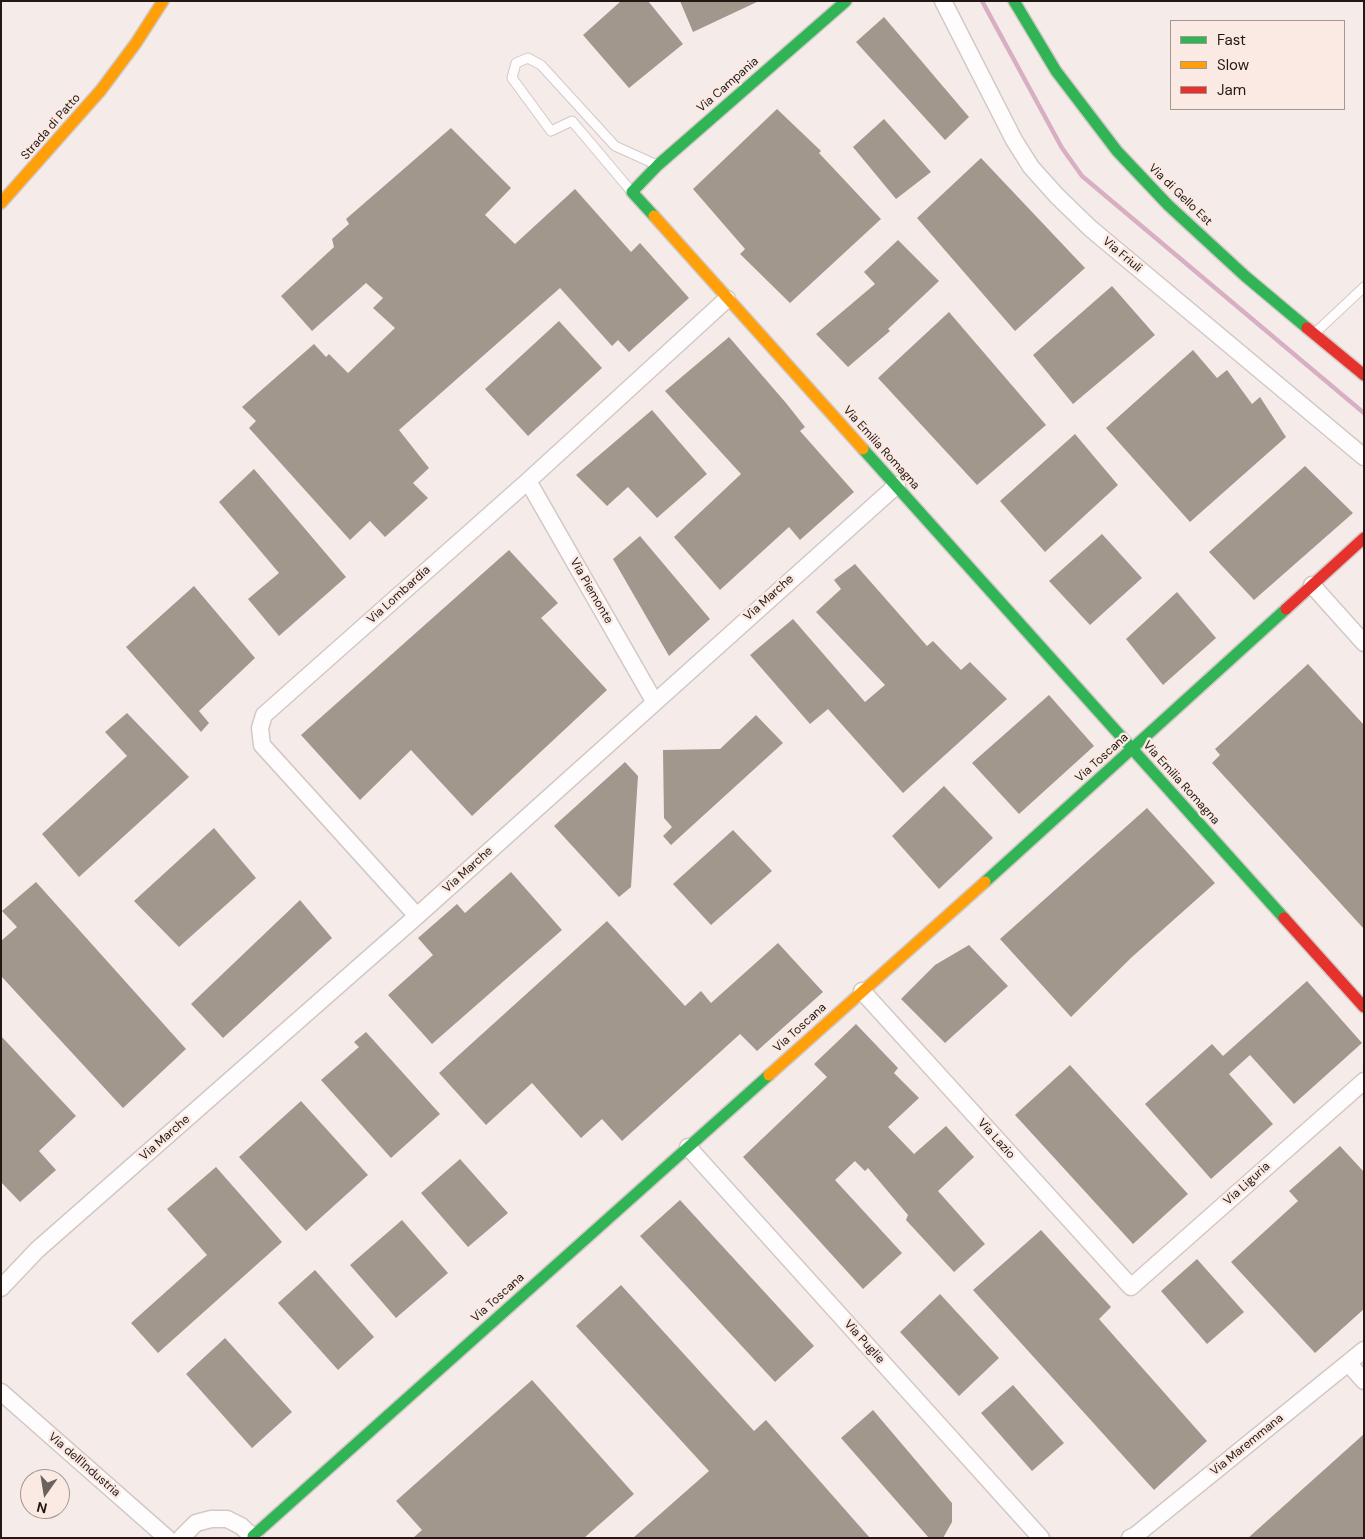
<!DOCTYPE html>
<html>
<head>
<meta charset="utf-8">
<style>
  body { margin:0 }
  #map { position:relative; width:1365px; height:1539px; overflow:hidden; background:#f5ece9; font-family:"DM Sans",sans-serif }
  canvas { display:block }
  .frame { position:absolute; inset:0; border:2px solid #221814; pointer-events:none }
  .legend { position:absolute; left:1170px; top:20px; width:175px; height:90px; box-sizing:border-box; background:#fbeae3; border:1px solid #a49690; margin:0; padding:6px 9px; list-style:none; font-size:15px; color:#221814 }
  .legend li { display:flex; align-items:center; gap:10px; height:25px }
  .legend b { width:25px; border:1px solid #a49690 }
  .north { position:absolute; left:20px; top:1469px; width:50px; height:50px; box-sizing:border-box; background:#fbeae3; border:1px solid #a49690; border-radius:50%; rotate:193deg; font-size:14px; font-weight:700; line-height:20px; text-align:center; color:#221814 }
  .north::after { content:''; display:block; margin:auto; width:18px; height:22px; background:#6c625f; clip-path:polygon(50% 0,100% 100%,50% 72%,0 100%) }
</style>
</head>
<body>
<div id="map">
<canvas width="1365" height="1539"></canvas>
<div class="frame"></div>
<ul class="legend">
<li><b style="height:6px;background:#30b455"></b>Fast</li>
<li><b style="height:6px;background:#ff9f0a"></b>Slow</li>
<li><b style="height:6px;background:#e5322d"></b>Jam</li>
</ul>
<div class="north">N</div>
</div>
<script>
const ctx = document.querySelector('canvas').getContext('2d');
ctx.lineJoin = 'round';
function shape(rows) {
  const path = new Path2D();
  for (const r of rows) {
    path.moveTo(r[0], r[1]);
    for (let i = 2; i < r.length; i += 2) path.lineTo(r[i], r[i + 1]);
  }
  return path;
}
function strokePath(path, color, width, dash) {
  ctx.strokeStyle = color;
  ctx.lineWidth = width;
  ctx.lineCap = dash ? 'butt' : 'round';
  ctx.setLineDash(dash || []);
  ctx.stroke(path);
}
function fill(path, color) {
  ctx.fillStyle = color;
  ctx.fill(path, 'evenodd');
}
function drawText(font, color, halo, rows, align = 'center') {
  ctx.font = font + ' "DM Sans",sans-serif';
  ctx.lineWidth = 5;
  ctx.setLineDash([]);
  ctx.textBaseline = 'middle';
  ctx.strokeStyle = halo;
  ctx.fillStyle = color;
  for (const [text, x, y, turn = 0] of rows) {
    ctx.save();
    ctx.translate(x, y);
    ctx.rotate((+turn || 0) * Math.PI / 180);
    ctx.textAlign = isNaN(turn) ? turn : align;
    if (halo) ctx.strokeText(text, 0, 0);
    ctx.fillText(text, 0, 0);
    ctx.restore();
  }
}
strokePath(shape([
  [982,1,1062,148,1082,176,1364,413]
]), '#d7aec2', 4.5);
fill(shape([
  [621,1,648,1,683,44,629,88,583,35],
  [680,1,759,1,693,32],
  [884,17,969,117,945,140,856,42],
  [777,109,821,151,819,153,881,219,790,303,740,254,745,249,693,189],
  [884,119,931,172,896,199,853,147],
  [451,128,511,188,485,215,515,244,575,189,631,252,640,243,689,298,629,352,618,340,612,346,560,288,399,430,429,468,413,483,428,498,385,537,370,521,350,540,249,428,256,421,242,407,314,344,326,357,329,354,348,373,395,328,373,308,383,298,366,283,312,331,281,296,334,247,332,239,349,224,346,219],
  [981,158,1085,268,1015,331,917,218],
  [898,240,939,281,888,329,890,331,848,367,816,334,875,284,864,272],
  [1112,286,1155,335,1073,404,1033,355],
  [949,312,1046,425,977,485,878,378],
  [559,321,602,368,528,436,485,389],
  [729,337,786,403,805,427,800,431,854,492,800,540,789,527,720,590,674,537,741,474,665,391],
  [1193,350,1217,378,1227,370,1252,404,1260,397,1286,437,1190,522,1106,428],
  [652,410,707,474,657,518,628,487,607,506,576,475],
  [1075,434,1118,485,1045,552,1000,501],
  [1305,466,1353,513,1254,600,1209,552],
  [254,469,346,577,279,636,248,599,279,573,219,502],
  [1102,534,1142,578,1090,625,1049,581],
  [640,536,710,619,669,656,613,559],
  [509,550,558,603,541,618,607,690,472,816,411,750,360,800,301,735],
  [855,564,927,646,933,641,961,670,970,662,1007,699,903,793,828,709,810,724,750,655,793,619,865,702,885,685,816,612,841,589,834,580],
  [194,586,255,658,199,711,209,723,201,732,126,647],
  [1177,592,1216,638,1163,685,1126,639],
  [1308,664,1364,725,1364,929,1212,763,1220,755,1215,749],
  [1049,695,1094,746,1019,814,972,763],
  [127,713,189,777,79,877,42,834,127,756,105,732],
  [756,715,783,743,671,845,663,836,672,827,664,818,663,750,720,749],
  [625,762,638,776,631,887,619,897,554,826],
  [944,786,993,838,939,889,892,836],
  [1147,808,1215,883,1132,957,1071,1017,1000,939],
  [214,828,256,878,179,947,134,901],
  [733,830,772,871,711,925,673,884],
  [511,872,562,930,432,1044,388,995,433,955,418,938,457,904,465,913],
  [36,882,186,1049,123,1108,1,976,1,941,17,927,2,911],
  [300,900,332,938,223,1038,191,1004],
  [607,921,685,1006,701,991,711,1003,778,943,823,992,757,1051,740,1034,622,1141,602,1119,581,1138,532,1083,486,1125,439,1073],
  [969,945,1008,986,945,1043,901,999,935,965],
  [1307,981,1362,1043,1294,1104,1250,1055,1229,1074,1273,1124,1211,1179,1145,1104,1212,1044,1223,1056],
  [856,1024,898,1068,894,1073,919,1098,888,1127,914,1154,946,1126,974,1157,938,1191,985,1244,954,1272,906,1220,908,1215,868,1168,865,1171,855,1161,835,1180,902,1253,863,1289,743,1157,827,1077,814,1064],
  [366,1032,440,1114,391,1158,321,1080,359,1047,354,1042],
  [1,1036,76,1116,39,1151,56,1170,20,1202,1,1182],
  [1070,1065,1188,1194,1133,1244,1015,1115],
  [301,1101,368,1175,306,1231,239,1157],
  [1340,1146,1364,1172,1364,1309,1315,1353,1231,1262,1298,1201,1289,1191],
  [460,1159,508,1213,468,1247,421,1193],
  [216,1167,282,1242,158,1353,131,1323,207,1255,167,1209],
  [680,1200,814,1346,775,1382,640,1236],
  [402,1220,448,1273,396,1318,350,1265],
  [1041,1230,1111,1307,1099,1319,1207,1441,1154,1490,973,1290],
  [1197,1259,1244,1312,1207,1344,1161,1291],
  [315,1270,374,1337,338,1370,278,1303],
  [621,1285,754,1431,766,1420,870,1538,633,1538,709,1471,576,1326],
  [940,1294,999,1358,959,1396,900,1332],
  [225,1338,292,1412,252,1448,186,1374],
  [532,1380,634,1494,584,1538,413,1538,422,1530,396,1501],
  [1013,1385,1064,1443,1032,1471,981,1413],
  [873,1410,952,1503,952,1522,943,1538,929,1538,841,1438],
  [1364,1434,1364,1538,1248,1538]
]), '#a2978d');
const lane = shape([
  [631,191,572,121,551,131,512,78,516,63,528,58,541,65,615,146,657,165],
  [1315,333,1364,287]
]);
const street = shape([
  [943,1,1014,140,1031,167,1057,196,1090,228,1364,457],
  [528,481,654,701],
  [1312,585,1364,643],
  [417,916,262,745,260,728,264,715,528,481,727,299],
  [862,991,1131,1287,1364,1081],
  [688,1147,1041,1538],
  [1,1288,37,1250,417,916,897,485],
  [1348,1363,1364,1381],
  [1,1392,167,1538],
  [181,1538,196,1523,211,1519,227,1519,241,1526,254,1538],
  [1130,1538,1136,1535,1364,1350]
]);
const fast = shape([
  [1014,1,1056,71,1117,151,1168,205,1245,276,1307,328],
  [654,216,632,192,658,165,846,1],
  [863,449,1284,918],
  [985,882,1286,609],
  [253,1536,769,1075]
]);
const slow = shape([
  [1,203,101,90,136,43,163,1],
  [654,216,863,449],
  [769,1075,985,882]
]);
const jam = shape([
  [1307,328,1364,375],
  [1286,609,1364,538],
  [1284,918,1364,1007]
]);
strokePath(lane, '#d2c8c5', 11);
strokePath(street, '#d2c8c5', 19);
strokePath(fast, '#d2c8c5', 14);
strokePath(slow, '#d2c8c5', 14);
strokePath(jam, '#d2c8c5', 14);
strokePath(lane, '#fefcfc', 9);
strokePath(street, '#fefcfc', 16);
strokePath(fast, '#30b455', 11);
strokePath(slow, '#ff9f0a', 11);
strokePath(jam, '#e5322d', 11);
drawText('12px', '#221814', '#fbeae3', [
  ["Via Campania",728,85,-41],
  ["Strada di Patto",51,127,-49],
  ["Via di Gello Est",1180,195,44],
  ["Via Friuli",1122,255,40],
  ["Via Emilia Romagna",881,448,48],
  ["Via Piemonte",591,591,60],
  ["Via Lombardia",399,595,-42],
  ["Via Marche",769,598,-42],
  ["Via Toscana",1102,758,-42],
  ["Via Emilia Romagna",1181,783,48],
  ["Via Marche",468,870,-42],
  ["Via Toscana",800,1028,-42],
  ["Via Marche",165,1138,-41],
  ["Via Lazio",996,1139,48],
  ["Via Liguria",1247,1184,-42],
  ["Via Toscana",498,1298,-42],
  ["Via Puglie",864,1342,48],
  ["Via Maremmana",1247,1445,-39],
  ["Via dell'Industria",84,1465,41]
]);
</script>
</body>
</html>
